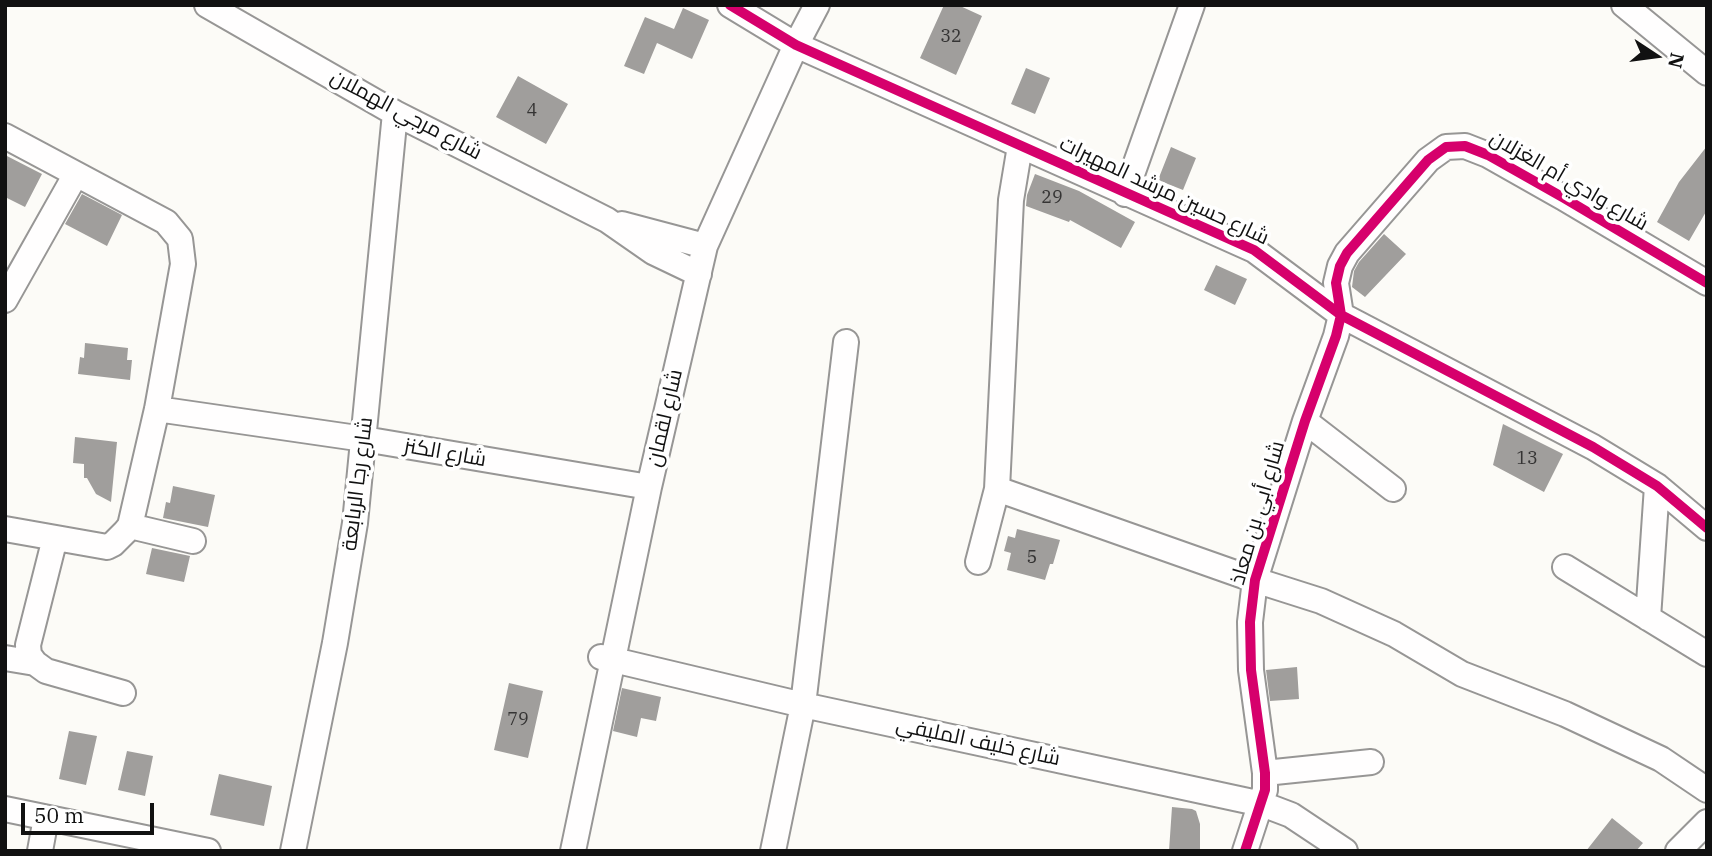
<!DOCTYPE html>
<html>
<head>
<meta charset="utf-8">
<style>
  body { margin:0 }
  #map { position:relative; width:1712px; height:856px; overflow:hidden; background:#fcfbf7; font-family:"IBM Plex Serif",serif }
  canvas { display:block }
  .frame { position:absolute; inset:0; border:7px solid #111; pointer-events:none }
  .north { position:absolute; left:1621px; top:21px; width:70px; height:70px; -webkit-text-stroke:5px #fff; paint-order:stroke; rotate:103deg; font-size:19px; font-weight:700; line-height:28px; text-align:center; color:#111 }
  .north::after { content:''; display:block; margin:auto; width:24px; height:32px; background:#111; clip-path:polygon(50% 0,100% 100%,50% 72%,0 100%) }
  .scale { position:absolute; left:21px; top:803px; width:133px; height:32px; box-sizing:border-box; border:4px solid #111; border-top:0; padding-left:9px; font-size:21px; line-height:24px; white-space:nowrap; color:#111; -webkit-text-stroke:5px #fff; paint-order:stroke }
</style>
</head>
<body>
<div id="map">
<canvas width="1712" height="856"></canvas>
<div class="frame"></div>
<div class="north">N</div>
<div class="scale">50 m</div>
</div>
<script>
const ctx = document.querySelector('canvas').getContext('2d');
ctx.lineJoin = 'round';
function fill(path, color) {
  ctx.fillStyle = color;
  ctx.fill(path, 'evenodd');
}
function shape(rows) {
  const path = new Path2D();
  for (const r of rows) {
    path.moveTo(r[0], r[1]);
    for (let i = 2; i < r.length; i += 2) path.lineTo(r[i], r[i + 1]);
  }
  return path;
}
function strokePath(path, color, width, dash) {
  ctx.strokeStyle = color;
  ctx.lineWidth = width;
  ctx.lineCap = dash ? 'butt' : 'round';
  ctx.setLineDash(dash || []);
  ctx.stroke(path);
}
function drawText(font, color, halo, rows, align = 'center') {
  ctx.font = font + ' "IBM Plex Serif",Cairo,serif';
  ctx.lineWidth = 7;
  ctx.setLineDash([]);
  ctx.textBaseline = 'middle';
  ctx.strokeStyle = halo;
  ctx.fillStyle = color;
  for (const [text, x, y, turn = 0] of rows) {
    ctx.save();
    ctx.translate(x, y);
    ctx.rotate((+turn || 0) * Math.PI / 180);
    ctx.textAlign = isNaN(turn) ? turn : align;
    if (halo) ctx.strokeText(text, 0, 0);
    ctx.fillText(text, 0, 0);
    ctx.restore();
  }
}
fill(shape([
  [944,5,958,5,982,16,956,75,920,58],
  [683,8,709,20,692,59,657,43,644,74,624,66,645,17,674,29],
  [1026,68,1050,78,1035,114,1011,104],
  [518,76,568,104,546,144,496,117],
  [1707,146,1707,210,1689,241,1657,222,1679,182],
  [1171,147,1196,158,1183,190,1158,180],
  [5,155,42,174,25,207,5,197],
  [1035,174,1079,191,1135,222,1121,248,1070,220,1069,222,1026,206,1027,195],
  [82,194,122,215,107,246,65,224],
  [1384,234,1406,254,1365,297,1352,287,1354,271,1359,262],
  [1216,265,1247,279,1235,305,1204,290],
  [85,343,128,348,127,360,132,360,130,380,78,374,80,357,84,358],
  [1503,424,1563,454,1544,492,1493,465],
  [75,437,117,442,111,502,96,494,87,478,84,478,84,464,73,463],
  [173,486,215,495,208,527,163,518,166,502,170,503],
  [1017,529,1060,540,1053,564,1050,564,1045,580,1007,570,1011,553,1004,551,1008,536,1015,538],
  [152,548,190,556,184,582,146,574],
  [1297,667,1299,699,1270,701,1266,670],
  [509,683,543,691,528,758,494,750],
  [622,688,661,697,656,721,641,718,637,737,613,731],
  [69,731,97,736,86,785,59,779],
  [127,751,153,756,145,796,118,790],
  [219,774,272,786,264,826,210,815],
  [1172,807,1192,809,1196,811,1200,824,1200,851,1169,851],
  [1612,818,1643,843,1636,851,1586,851]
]), '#a09e9c');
const minor = shape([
  [207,5,395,113,607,220,653,252,699,274],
  [730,5,796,45,1254,250,1341,315,1593,447,1657,486,1707,528],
  [1624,5,1707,73],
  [5,136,166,222,180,239,183,264,157,409,130,526,125,532,113,544,107,547,5,529],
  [1125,194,1192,5],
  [622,224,705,246],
  [5,300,76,174],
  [157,409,364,439,649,487],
  [1305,421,1393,489],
  [997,489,1255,580,1321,601,1394,634,1462,674,1565,714,1661,759,1707,790],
  [130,526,193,541],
  [55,538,28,645,29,655,35,663,46,671,123,693],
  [978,562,997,489,1011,200,1020,146],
  [1565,567,1707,654],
  [1648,618,1657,486],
  [601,657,803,705,1262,804,1291,815,1345,851],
  [5,658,35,663],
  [1265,773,1371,762],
  [5,809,208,851],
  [40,851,46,818],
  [293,851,335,643,355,523,395,113],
  [573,851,649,487,705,246,796,45,817,5],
  [773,851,803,705,846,342],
  [1245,851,1265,790,1265,773,1251,670,1250,622,1255,580,1305,421,1336,336,1341,315,1336,283,1340,266,1347,253,1428,160,1446,147,1465,146,1488,155,1564,198,1707,283],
  [1678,851,1707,822]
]);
strokePath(minor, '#979695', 28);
strokePath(minor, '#fffefe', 24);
strokePath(shape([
  [730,5,796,45,1254,250,1341,315,1593,447,1657,486,1707,528],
  [1245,851,1265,790,1265,773,1251,670,1250,622,1255,580,1305,421,1336,336,1341,315,1336,283,1340,266,1347,253,1428,160,1446,147,1465,146,1488,155,1564,198,1707,283]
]), '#d6006c', 10);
drawText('18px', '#353434', null, [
  ["32",951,37],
  ["4",532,111],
  ["29",1052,198],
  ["13",1527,459],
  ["5",1032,558],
  ["79",518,720]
]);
drawText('21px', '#111', '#fff', [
  ["شارع مرجي الهملان",406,115,28],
  ["شارع وادي أم الغزلان",1569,181,30],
  ["شارع حسين مرشد المهيرات",1164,191,25],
  ["شارع لقمان",665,418,-77],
  ["شارع الكنز",445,453,10],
  ["شارع رجا الربابعة",358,484,-83],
  ["شارع أبي بن معاذ",1258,513,-74],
  ["شارع خليف المليفي",978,742,12]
]);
</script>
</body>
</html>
